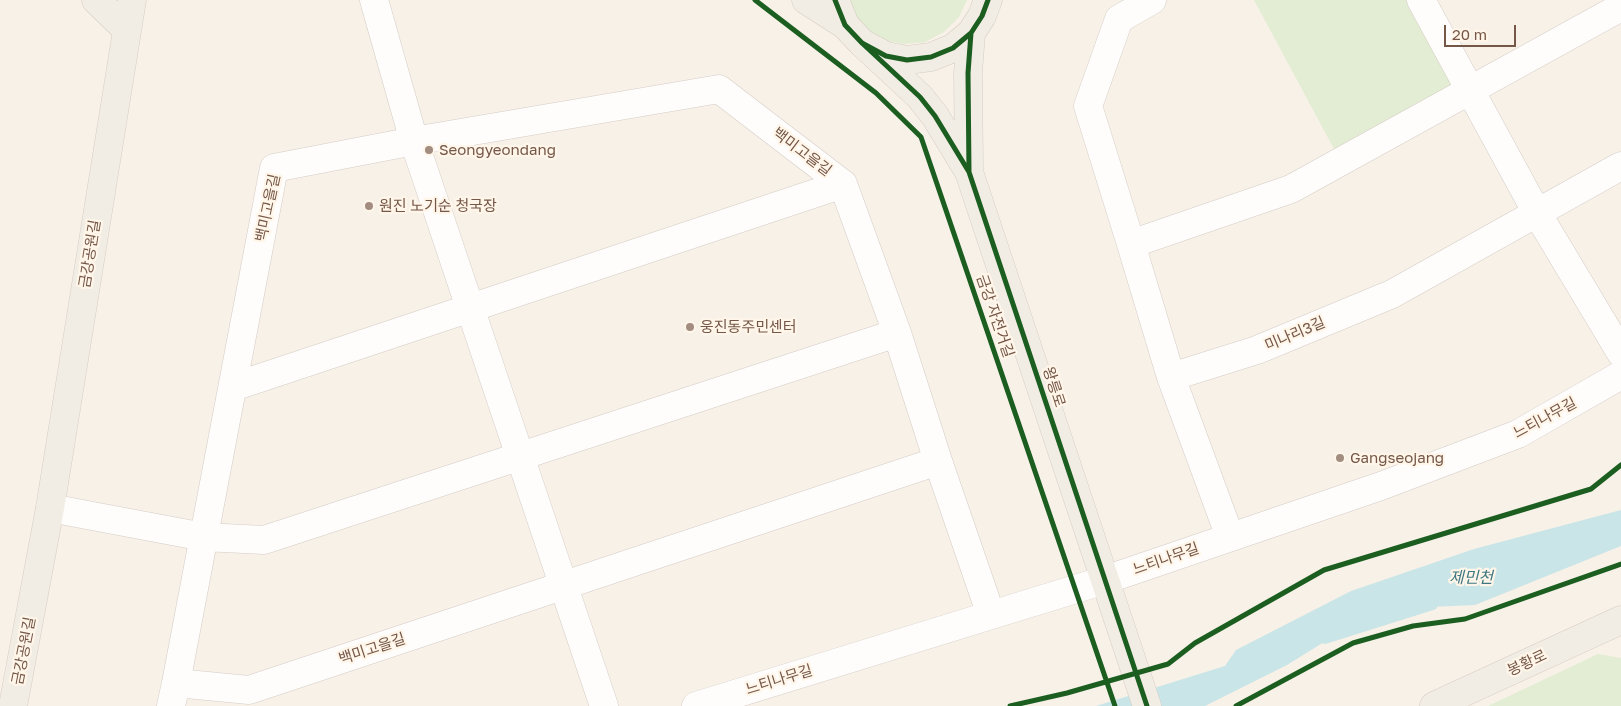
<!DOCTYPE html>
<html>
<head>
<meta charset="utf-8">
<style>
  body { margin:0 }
  #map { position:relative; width:1621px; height:706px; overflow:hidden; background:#f7f1e8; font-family:"Golos Text",sans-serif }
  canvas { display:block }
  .scale { position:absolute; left:1444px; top:25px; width:72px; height:22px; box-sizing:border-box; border:2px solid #755748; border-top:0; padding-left:6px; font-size:15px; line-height:18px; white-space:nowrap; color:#755748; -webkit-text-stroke:4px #fff6e9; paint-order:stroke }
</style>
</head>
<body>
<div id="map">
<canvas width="1621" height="706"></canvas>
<div class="scale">20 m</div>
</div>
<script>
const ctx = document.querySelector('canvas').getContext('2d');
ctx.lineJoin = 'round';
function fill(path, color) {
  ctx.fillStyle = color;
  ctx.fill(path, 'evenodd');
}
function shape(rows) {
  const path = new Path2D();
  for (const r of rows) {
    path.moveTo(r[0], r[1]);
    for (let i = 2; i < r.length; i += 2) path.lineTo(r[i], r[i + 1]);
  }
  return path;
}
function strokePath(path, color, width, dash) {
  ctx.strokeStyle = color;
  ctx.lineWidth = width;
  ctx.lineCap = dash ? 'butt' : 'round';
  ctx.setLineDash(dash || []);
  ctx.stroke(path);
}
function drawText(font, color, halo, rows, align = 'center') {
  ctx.font = font + ' "Golos Text","Noto Sans KR",sans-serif';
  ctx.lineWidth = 4.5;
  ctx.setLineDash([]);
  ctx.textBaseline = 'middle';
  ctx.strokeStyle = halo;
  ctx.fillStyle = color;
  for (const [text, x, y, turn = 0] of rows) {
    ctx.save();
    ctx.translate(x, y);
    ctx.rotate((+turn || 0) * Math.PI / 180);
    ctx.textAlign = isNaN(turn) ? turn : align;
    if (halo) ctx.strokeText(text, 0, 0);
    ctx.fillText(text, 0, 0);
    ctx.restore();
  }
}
fill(shape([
  [846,0,967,0,959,17,944,32,925,42,904,44,883,40,865,29,851,13],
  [1254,0,1409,0,1461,96,1341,162],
  [1598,654,1621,658,1621,706,1488,706]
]), '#e3edd3');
fill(shape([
  [1621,510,1621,546,1475,605,1430,607,1329,639,1287,665,1205,706,1096,706,1225,666,1236,650,1351,591,1474,549]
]), '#cae5e7');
strokePath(shape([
  [1325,640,1433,606]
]), '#cae5e7', 8);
const minor = shape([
  [374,0,414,141,604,706],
  [1152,0,1119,19,1088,106,1131,244,1171,377,1230,537],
  [1421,0,1537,213,1621,353],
  [843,184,897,333,938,461,991,615],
  [1131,244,1291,189,1621,7],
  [1171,377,1257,350,1392,294,1621,166],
  [233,387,843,184],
  [50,508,204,537,264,540,897,333],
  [176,683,249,690,938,461],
  [171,706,176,683,274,168,414,141,719,89,843,184],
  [696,706,1105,580,1381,486,1518,434,1621,375]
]);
const major = shape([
  [96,0,126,29],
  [806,0,845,25],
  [835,0,845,25,862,43,886,56,907,60,931,57,953,48,971,33,982,16,988,0],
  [862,43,920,97,935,116,969,172,1147,706],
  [969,170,968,73,971,33],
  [13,706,50,508,132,0],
  [1434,706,1621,620]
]);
strokePath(minor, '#d5ccc6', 29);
strokePath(major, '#d5ccc5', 29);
strokePath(minor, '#fefdfc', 28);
strokePath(major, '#f2ede4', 28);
strokePath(shape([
  [755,0,876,93,921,137,1115,706],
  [835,0,845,25,862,43,886,56,907,60,931,57,953,48,971,33,982,16,988,0],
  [862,43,920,97,935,116,969,172,1147,706],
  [969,172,968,73,971,33],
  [1010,706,1067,693,1168,664,1195,643,1324,570,1591,489,1621,465],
  [1236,706,1353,643,1413,626,1465,619,1621,564]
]), '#1b5e20', 5);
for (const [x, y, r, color] of [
  [429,150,5,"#a28d80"],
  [369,206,5,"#a28d80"],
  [690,327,5,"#a28d80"],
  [1340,458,5,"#a28d80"]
]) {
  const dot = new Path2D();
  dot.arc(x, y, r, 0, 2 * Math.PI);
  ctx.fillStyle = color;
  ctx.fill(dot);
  strokePath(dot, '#fff6e9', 2);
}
drawText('15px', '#755748', '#fff6e9', [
  ["Seongyeondang",439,150],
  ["원진 노기순 청국장",379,206],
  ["웅진동주민센터",700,327],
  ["Gangseojang",1350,458]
], 'left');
drawText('15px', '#755748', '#fff6e9', [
  ["백미고을길",802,152,37],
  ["백미고을길",268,208,-78],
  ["금강공원길",90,254,-81],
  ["금강 자전거길",995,316,71],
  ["미나리3길",1295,334,-23],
  ["왕릉로",1054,387,72],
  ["느티나무길",1545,418,-28],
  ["느티나무길",1166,559,-19],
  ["백미고을길",372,649,-18],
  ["금강공원길",24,651,-79],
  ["봉황로",1527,663,-25],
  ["느티나무길",779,680,-17]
]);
drawText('italic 16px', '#3f7882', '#fff6e9', [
  ["제민천",1471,578]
]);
</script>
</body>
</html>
